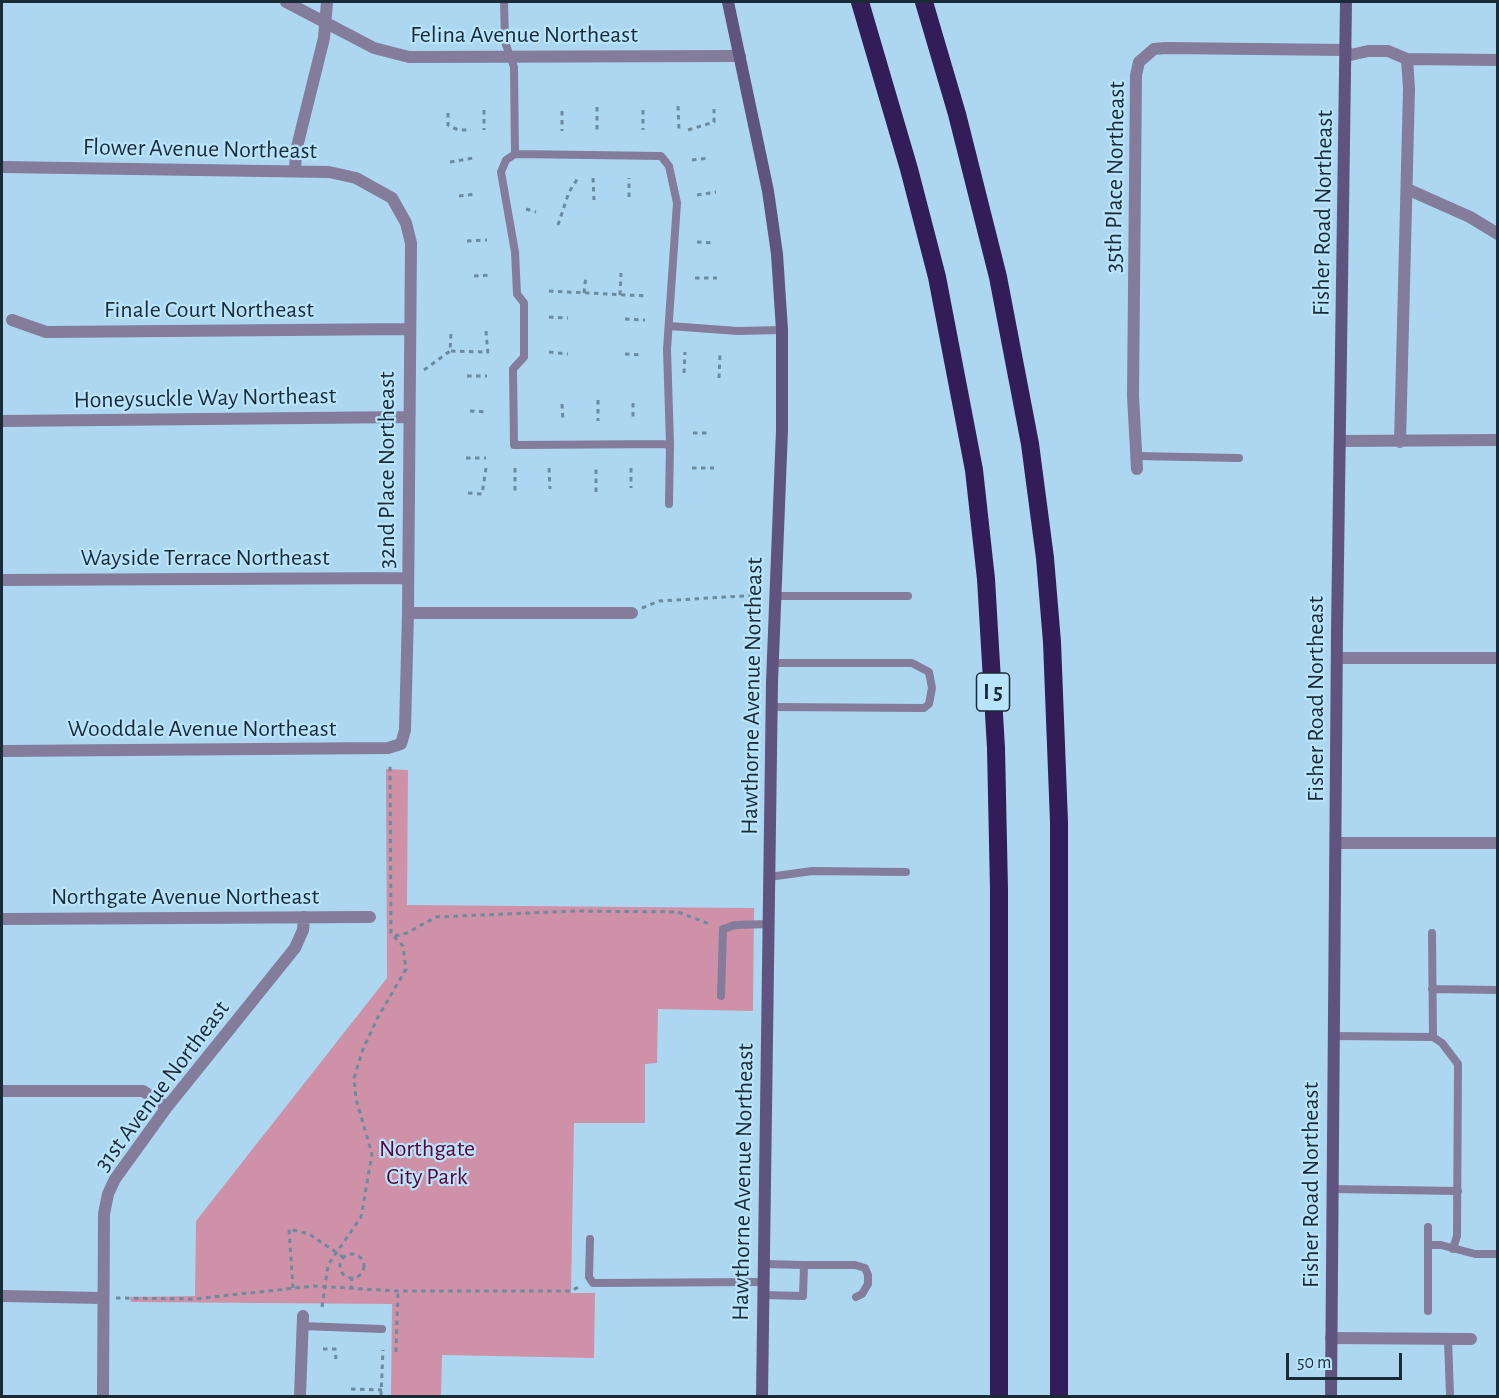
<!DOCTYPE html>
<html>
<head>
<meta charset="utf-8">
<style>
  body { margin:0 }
  #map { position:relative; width:1499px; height:1398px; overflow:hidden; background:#add7f1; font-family:"Alegreya Sans",sans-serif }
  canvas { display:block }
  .frame { position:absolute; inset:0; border:3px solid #1a2b35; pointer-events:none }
  .scale { position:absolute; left:1286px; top:1353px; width:116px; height:27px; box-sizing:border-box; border:3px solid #1a2b35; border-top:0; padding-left:8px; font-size:18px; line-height:21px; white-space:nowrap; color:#1a2b35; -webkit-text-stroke:4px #b9e4fe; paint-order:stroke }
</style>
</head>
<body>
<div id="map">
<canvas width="1499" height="1398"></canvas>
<div class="frame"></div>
<div class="scale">50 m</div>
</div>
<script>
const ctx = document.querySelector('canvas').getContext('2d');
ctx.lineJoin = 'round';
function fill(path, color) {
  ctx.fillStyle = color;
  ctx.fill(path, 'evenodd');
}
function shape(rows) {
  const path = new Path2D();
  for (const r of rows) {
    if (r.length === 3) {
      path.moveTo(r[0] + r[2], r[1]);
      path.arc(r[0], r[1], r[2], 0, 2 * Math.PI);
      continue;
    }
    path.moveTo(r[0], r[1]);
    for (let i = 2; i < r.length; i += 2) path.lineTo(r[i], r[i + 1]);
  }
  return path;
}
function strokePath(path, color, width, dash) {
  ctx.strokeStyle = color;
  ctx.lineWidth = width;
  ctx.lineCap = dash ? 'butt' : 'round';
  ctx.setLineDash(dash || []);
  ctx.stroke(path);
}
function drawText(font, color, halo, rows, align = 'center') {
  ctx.font = font + ' "Alegreya Sans",sans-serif';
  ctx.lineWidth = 4.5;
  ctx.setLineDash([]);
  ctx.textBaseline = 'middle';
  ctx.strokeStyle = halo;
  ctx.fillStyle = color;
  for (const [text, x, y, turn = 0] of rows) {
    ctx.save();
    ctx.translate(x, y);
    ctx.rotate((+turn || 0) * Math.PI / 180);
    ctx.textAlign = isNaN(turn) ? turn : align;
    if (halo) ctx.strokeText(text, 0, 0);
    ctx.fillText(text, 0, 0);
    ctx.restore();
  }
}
fill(shape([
  [386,769,408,770,407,905,754,908,753,1011,658,1009,657,1063,645,1064,645,1123,574,1123,571,1293,595,1293,594,1358,442,1355,441,1396,391,1396,392,1304,131,1302,130,1297,195,1296,196,1221,387,978]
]), '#ce91a7');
strokePath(shape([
  [678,106,679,130],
  [597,107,597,130],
  [484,110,484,130],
  [643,110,643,130],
  [562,111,562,131],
  [448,113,448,125,458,130,471,130],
  [688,130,714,122,714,109],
  [692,160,709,158],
  [450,162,473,158],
  [593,178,594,200],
  [697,195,716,192],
  [459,196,476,194],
  [629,197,629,178],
  [526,209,536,212],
  [558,225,569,192,578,178],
  [467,241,487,240],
  [697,242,714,243],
  [474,276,491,275],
  [695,278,717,278],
  [549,291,647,296],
  [584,293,586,275],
  [620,295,621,273],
  [549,317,568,318],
  [625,319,645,320],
  [486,331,488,355],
  [451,334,450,351,486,352],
  [549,352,568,354],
  [625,354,643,355],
  [424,370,450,351],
  [684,373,685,352],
  [467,376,487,376],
  [719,378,720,354],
  [598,400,598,421],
  [633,403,633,421],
  [562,404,563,421],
  [470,411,487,412],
  [693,433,711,433],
  [466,458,486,458],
  [515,468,515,493],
  [549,468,550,489],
  [631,468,631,488],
  [692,468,714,468],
  [596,492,596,468],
  [468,493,482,494,486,468],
  [642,608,659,601,760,595],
  [395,936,407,933,436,917,575,911,678,912,712,925],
  [352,1266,12],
  [293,1288,289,1229,309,1234,343,1257],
  [351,1290,352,1278],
  [116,1298,194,1299,314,1286,398,1291,570,1291,581,1286],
  [322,1307,328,1265,361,1217,372,1154,356,1099,354,1078,363,1049,378,1017,406,969,403,946,391,933,390,766],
  [323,1349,335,1349,336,1359],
  [396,1352,398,1291],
  [351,1389,382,1390],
  [381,1396,383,1350]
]), '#6c8b9e', 3, [4.5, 4.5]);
strokePath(shape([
  [504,2,505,42,514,67,515,154],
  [515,154,661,156,669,166,677,203,667,349,670,444,514,445,513,369,524,357,524,303,517,294,515,252,501,172,506,160,515,154],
  [669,326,738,331,782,330],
  [1136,456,1239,458],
  [669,504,670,444],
  [774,596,908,596],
  [771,707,924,708,929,704,932,688,929,672,912,663,772,663],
  [769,877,812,871,906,872],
  [1432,933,1433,1037],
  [1432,989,1498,990],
  [721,996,723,929,735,925,768,924],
  [1333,1036,1433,1037,1442,1043,1458,1064,1457,1236,1453,1249],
  [1332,1189,1458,1191],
  [590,1239,589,1277,593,1283,763,1282],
  [1428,1245,1441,1245,1475,1254,1498,1254],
  [804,1265,855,1265,865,1268,868,1275,868,1284,862,1294,856,1297],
  [763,1295,803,1296,804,1265,764,1264],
  [1428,1311,1428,1227],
  [302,1326,382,1329],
  [1448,1339,1450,1396]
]), '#837c9b', 8);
strokePath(shape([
  [286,2,374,48,409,57,740,56],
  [1346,56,1368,51,1388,51,1407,59,1498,60],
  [2,167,329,172,356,178,392,198,406,223,411,243,408,613,405,730,401,744,388,748,2,751],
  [295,171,296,151,324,38,327,2],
  [1407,189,1470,217,1498,234],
  [12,320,46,332,409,329],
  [2,421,409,417],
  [1340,441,1498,440],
  [1400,442,1409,89,1407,59],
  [1137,469,1133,396,1136,75,1139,62,1154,49,1166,48,1346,50],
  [2,580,408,578],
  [408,613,632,613],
  [1337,658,1498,658],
  [1336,843,1498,843],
  [2,919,370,917],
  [2,1091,143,1091,167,1107],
  [2,1296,102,1298],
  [1331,1338,1471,1339],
  [103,1396,104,1214,108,1194,115,1179,167,1107,295,948,303,930,304,917],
  [300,1396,303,1316]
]), '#837c9b', 12);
strokePath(shape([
  [728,2,768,191,777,254,782,330,782,430,772,682,762,1396],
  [1331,1396,1337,632,1346,2]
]), '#5f547f', 12);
strokePath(shape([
  [860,2,909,169,937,277,974,470,986,579,996,748,999,890,999,1396],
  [924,2,957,114,998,277,1030,444,1045,558,1052,642,1059,822,1059,1396]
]), '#321d59', 18);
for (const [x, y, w] of [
  [993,692,33]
]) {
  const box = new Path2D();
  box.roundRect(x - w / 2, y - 19, w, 38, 4.5);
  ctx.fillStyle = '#b9e4fe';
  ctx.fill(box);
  strokePath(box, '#1a2b35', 1.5);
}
drawText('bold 22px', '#1a2b35', null, [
  ["I 5",993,692]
]);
drawText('24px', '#1a2b35', '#b9e4fe', [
  ["Felina Avenue Northeast",524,35],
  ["Flower Avenue Northeast",200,149,1],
  ["35th Place Northeast",1115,177,-89],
  ["Fisher Road Northeast",1323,213,-89],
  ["Finale Court Northeast",209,310],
  ["Honeysuckle Way Northeast",205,398,-1],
  ["32nd Place Northeast",387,470,-90],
  ["Wayside Terrace Northeast",205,558],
  ["Hawthorne Avenue Northeast",752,696,-89],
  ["Fisher Road Northeast",1316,699,-90],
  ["Wooddale Avenue Northeast",202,729],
  ["Northgate Avenue Northeast",185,897],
  ["31st Avenue Northeast",162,1086,-53],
  ["Hawthorne Avenue Northeast",743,1182,-89],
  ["Fisher Road Northeast",1311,1185,-90]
]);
drawText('24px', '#610035', '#b9e4fe', [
  ["Northgate",427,1149],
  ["City Park",427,1177]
]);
</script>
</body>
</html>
